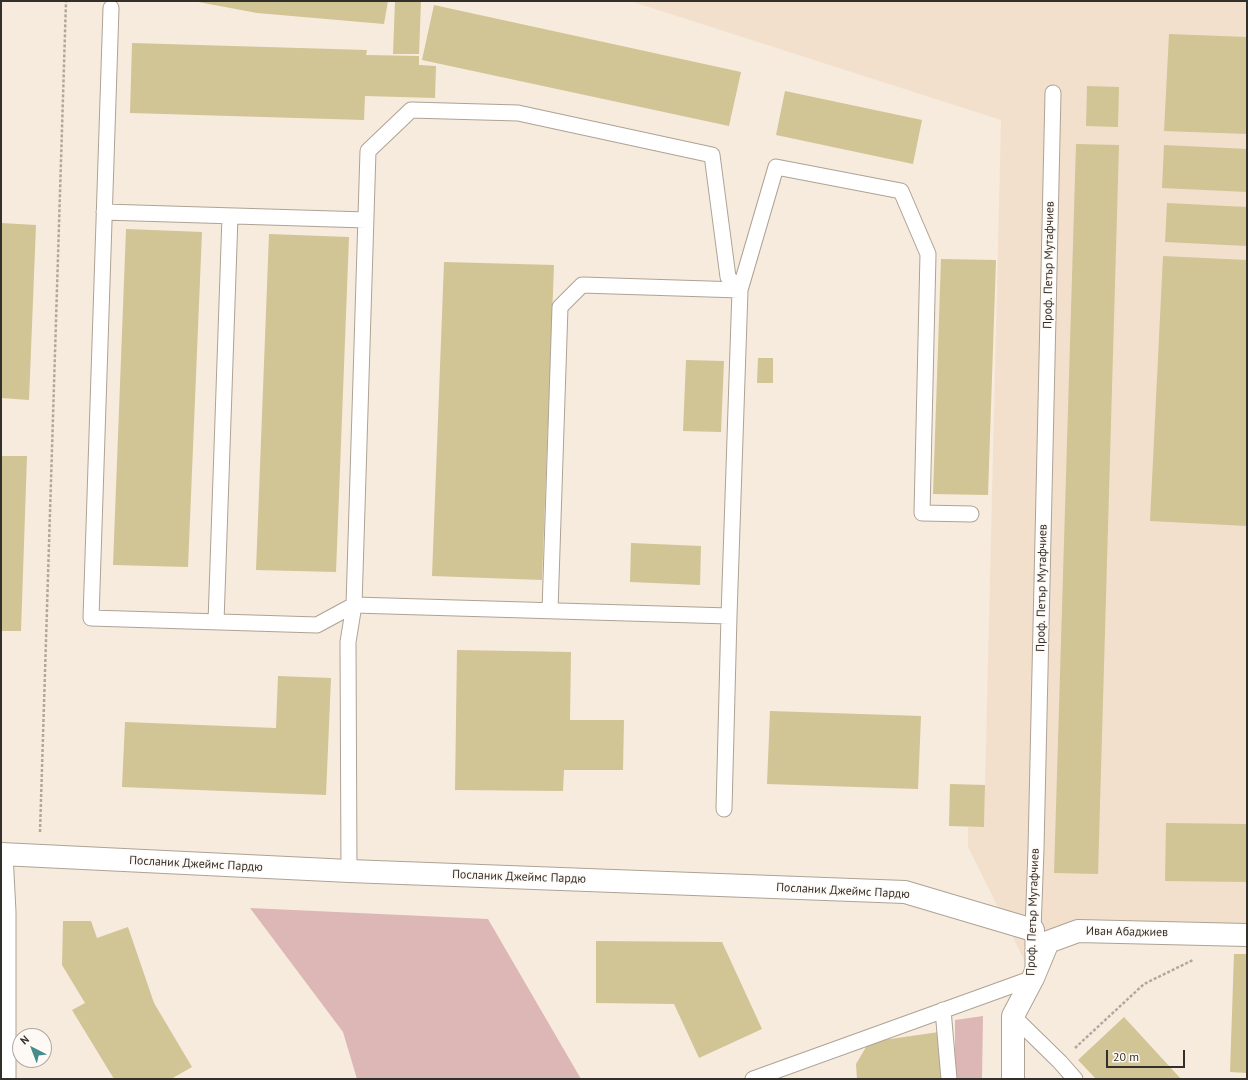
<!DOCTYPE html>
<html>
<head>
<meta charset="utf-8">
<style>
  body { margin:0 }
  #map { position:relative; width:1248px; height:1080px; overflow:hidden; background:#f7ebdd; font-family:"PT Sans",sans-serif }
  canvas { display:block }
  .frame { position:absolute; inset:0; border:2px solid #332f2a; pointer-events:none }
  .north { position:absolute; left:12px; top:1028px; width:40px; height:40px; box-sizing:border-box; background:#fef9f4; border:1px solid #ada8a3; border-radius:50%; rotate:318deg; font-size:11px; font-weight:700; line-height:16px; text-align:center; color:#332f2a }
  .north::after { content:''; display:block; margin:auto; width:14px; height:18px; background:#458d8c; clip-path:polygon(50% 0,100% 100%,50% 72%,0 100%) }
  .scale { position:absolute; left:1106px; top:1050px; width:79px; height:18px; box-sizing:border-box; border:2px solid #332f2a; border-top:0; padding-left:5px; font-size:12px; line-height:14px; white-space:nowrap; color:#332f2a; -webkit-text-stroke:3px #fef9f4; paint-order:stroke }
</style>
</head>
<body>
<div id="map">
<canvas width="1248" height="1080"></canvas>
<div class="frame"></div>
<div class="north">N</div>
<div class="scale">20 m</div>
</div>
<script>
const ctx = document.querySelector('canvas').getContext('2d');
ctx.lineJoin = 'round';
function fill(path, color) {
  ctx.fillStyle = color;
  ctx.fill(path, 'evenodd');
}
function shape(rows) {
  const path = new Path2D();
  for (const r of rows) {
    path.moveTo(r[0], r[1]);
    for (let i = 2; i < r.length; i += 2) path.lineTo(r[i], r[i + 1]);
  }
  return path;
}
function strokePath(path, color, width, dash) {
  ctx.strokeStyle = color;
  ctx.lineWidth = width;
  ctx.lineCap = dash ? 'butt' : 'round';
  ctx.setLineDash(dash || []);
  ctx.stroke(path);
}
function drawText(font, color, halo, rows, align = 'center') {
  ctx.font = font + ' "PT Sans",sans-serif';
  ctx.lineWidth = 3;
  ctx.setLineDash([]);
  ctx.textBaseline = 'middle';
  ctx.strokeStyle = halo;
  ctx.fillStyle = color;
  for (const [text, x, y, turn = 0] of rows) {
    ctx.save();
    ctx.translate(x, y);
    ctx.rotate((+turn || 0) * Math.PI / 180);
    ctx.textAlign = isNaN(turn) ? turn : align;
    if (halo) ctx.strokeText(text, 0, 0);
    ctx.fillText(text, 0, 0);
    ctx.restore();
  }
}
fill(shape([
  [630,1,1247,1,1247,935,1048,942,1033,978,968,847,968,827,984,827,1001,120]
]), '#f2e0cc');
fill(shape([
  [250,908,488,919,581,1079,357,1079,343,1032],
  [983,1016,982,1079,955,1079,955,1020]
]), '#ddb7b5');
fill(shape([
  [193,1,388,1,384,24,257,13],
  [395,1,421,1,419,54,393,54],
  [434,5,741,72,729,126,422,60],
  [1169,34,1247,37,1247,134,1164,131],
  [132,43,367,50,366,55,419,56,419,65,436,66,435,98,365,96,364,120,130,113],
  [1087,86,1119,87,1118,127,1086,126],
  [785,91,922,120,913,164,776,135],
  [1076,144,1119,145,1098,874,1054,873],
  [1164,145,1247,149,1247,192,1162,188],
  [1167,203,1247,207,1247,246,1165,242],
  [1,223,36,225,29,400,1,398],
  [126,229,202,232,188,567,113,565],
  [269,234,349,237,336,572,256,570],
  [1163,256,1247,260,1247,526,1150,521],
  [941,259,996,260,988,495,933,494],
  [444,262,554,265,542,580,432,576],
  [758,358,773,358,773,383,757,383],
  [686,360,724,361,721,432,683,431],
  [1,456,27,456,21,631,1,631],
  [631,543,701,546,700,585,630,582],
  [457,650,571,652,570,720,624,720,623,770,564,770,563,791,455,790],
  [278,676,331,678,326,795,122,787,125,722,276,728],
  [770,711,921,716,918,789,767,784],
  [950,784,985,785,984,827,949,826],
  [1166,823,1247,824,1247,882,1165,881],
  [63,921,91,921,97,938,128,927,154,1003,192,1067,171,1079,114,1079,72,1010,85,1003,62,965],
  [596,941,722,942,762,1029,699,1058,674,1004,596,1003],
  [1234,954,1247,954,1247,1073,1230,1072],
  [1124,1017,1181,1079,1096,1079,1078,1060],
  [939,1032,941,1079,857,1079,856,1064,869,1042]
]), '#d1c495');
const lane = shape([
  [111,8,91,618,317,625,354,605,729,616],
  [104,212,366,220],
  [550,610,560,307,582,285,740,290,729,616,724,809],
  [216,622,230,216],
  [5,854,8,912,8,1079],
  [349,871,348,642,354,605,368,151,411,110,518,113,712,155,728,277,740,290,776,167,901,191,928,254,922,513,971,514],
  [943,1010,949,1079],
  [1013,1016,1060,1062,1075,1079],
  [753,1079,1033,978,1033,930,1036,849,1053,93]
]);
const street = shape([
  [1,854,349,871,905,892,1033,930],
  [1013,1079,1013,1016,1033,978,1048,942,1078,931,1247,935]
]);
strokePath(lane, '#aea295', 17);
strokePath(street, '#aea295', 24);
strokePath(shape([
  [40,832,66,1],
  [1075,1048,1144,984,1193,960]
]), '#b1a89d', 2.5, [3, 2]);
strokePath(lane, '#fff', 15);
strokePath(street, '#fff', 22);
drawText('12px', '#332f2a', '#fef9f4', [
  ["Проф. Петър Мутафчиев",1049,265,-89],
  ["Проф. Петър Мутафчиев",1042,588,-89],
  ["Посланик Джеймс Пардю",196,864,3],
  ["Посланик Джеймс Пардю",519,877,2],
  ["Посланик Джеймс Пардю",843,891,3],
  ["Проф. Петър Мутафчиев",1033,912,-88],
  ["Иван Абаджиев",1127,932,1]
]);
</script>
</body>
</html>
